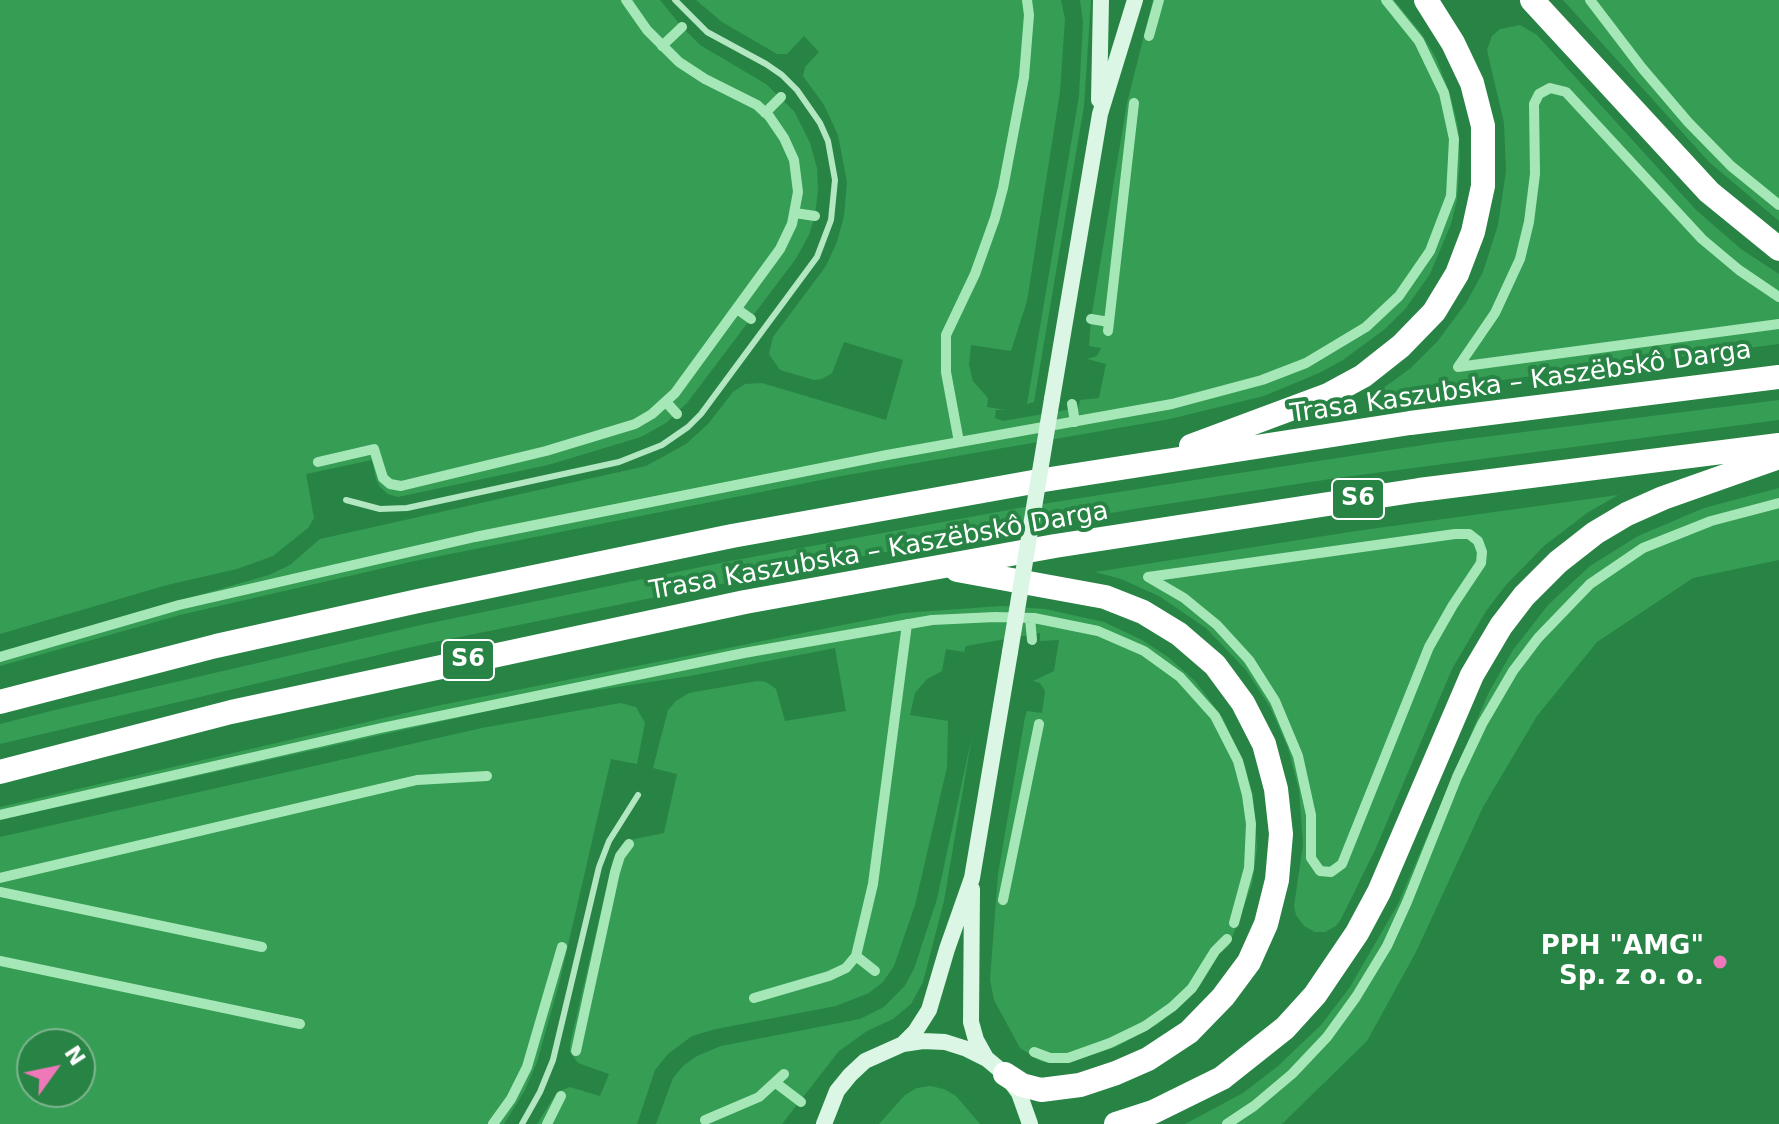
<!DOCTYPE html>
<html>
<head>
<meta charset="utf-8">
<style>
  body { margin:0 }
  #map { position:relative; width:1779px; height:1124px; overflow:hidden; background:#288444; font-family:"DejaVu Sans",sans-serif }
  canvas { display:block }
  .north { position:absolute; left:16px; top:1028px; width:80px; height:80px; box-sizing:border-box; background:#288444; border:2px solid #7eb58f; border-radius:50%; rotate:57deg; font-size:22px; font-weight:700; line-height:32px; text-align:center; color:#fff }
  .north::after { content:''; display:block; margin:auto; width:28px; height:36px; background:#ee78b9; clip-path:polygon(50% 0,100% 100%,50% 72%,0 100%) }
</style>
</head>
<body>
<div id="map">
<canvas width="1779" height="1124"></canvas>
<div class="north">N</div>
</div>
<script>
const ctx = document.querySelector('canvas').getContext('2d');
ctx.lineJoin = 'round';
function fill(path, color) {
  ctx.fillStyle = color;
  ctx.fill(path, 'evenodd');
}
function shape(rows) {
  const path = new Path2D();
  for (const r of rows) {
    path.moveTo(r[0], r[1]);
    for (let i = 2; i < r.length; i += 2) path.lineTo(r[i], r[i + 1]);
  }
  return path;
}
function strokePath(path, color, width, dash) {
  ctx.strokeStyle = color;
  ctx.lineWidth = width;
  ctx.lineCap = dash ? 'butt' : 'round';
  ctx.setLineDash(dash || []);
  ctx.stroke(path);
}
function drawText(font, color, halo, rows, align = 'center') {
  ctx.font = font + ' "DejaVu Sans",sans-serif';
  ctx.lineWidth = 8;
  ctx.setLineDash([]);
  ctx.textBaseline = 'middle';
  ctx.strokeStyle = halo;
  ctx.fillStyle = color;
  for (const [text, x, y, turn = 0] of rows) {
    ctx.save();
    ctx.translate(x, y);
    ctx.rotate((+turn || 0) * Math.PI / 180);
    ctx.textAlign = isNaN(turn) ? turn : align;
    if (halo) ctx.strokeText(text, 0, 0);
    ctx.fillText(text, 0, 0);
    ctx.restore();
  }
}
fill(shape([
  [0,0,660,0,682,27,700,45,766,84,794,111,810,143,817,168,818,189,815,216,809,235,795,260,687,403,666,423,641,437,548,465,398,497,388,494,380,487,376,479,372,460,306,474,314,518,308,528,273,556,237,569,167,585,0,634],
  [696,0,1061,0,1065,19,1060,92,1027,301,1011,351,971,345,969,365,973,381,988,398,987,407,1005,410,996,410,995,418,1003,421,1078,408,1080,400,1099,398,1106,364,1087,359,1097,356,1101,348,1089,346,1091,319,1127,103,1153,0,1394,0,1421,33,1436,58,1450,94,1458,126,1460,160,1457,200,1451,224,1430,274,1406,308,1385,329,1343,360,1319,373,1264,396,1170,419,836,477,410,562,180,615,0,666,0,652,269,575,290,565,320,539,646,466,686,444,708,424,733,392,745,384,762,383,886,420,903,360,844,342,832,373,822,379,814,380,780,370,769,354,773,337,826,266,837,242,844,216,847,182,838,135,824,105,803,76,805,67,819,52,804,36,787,54,777,54,722,22],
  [1080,0,1091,0,1084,106,1034,402,1027,404,1079,96,1083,22],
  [1563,0,1779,0,1779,221,1709,162],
  [1520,25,1537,35,1696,210,1741,249,1779,274,1779,344,1371,397,1411,368,1437,342,1466,303,1483,272,1498,225,1506,171,1504,123,1487,50,1492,36,1500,29],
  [1779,400,1779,420,1337,478,1134,509,829,562,425,644,0,744,0,724,55,710,421,625,725,562,1030,506,1233,474,1436,443],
  [1779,488,1779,560,1693,578,1597,642,1537,716,1483,807,1416,952,1367,1041,1282,1124,1185,1124,1243,1093,1278,1066,1321,1025,1350,987,1398,904,1488,694,1513,650,1548,605,1590,566,1638,536,1704,508],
  [1618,495,1587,513,1544,546,1506,585,1486,611,1452,669,1375,850,1341,919,1336,926,1325,932,1315,932,1304,926,1296,915,1294,906,1303,845,1299,790,1288,748,1270,707,1246,670,1206,628,1159,596,1121,579,1095,572,1356,531],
  [1002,606,1045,609,1104,622,1142,640,1168,657,1195,681,1223,718,1245,766,1253,795,1257,847,1252,884,1229,946,1219,954,1200,986,1158,1024,1116,1047,1068,1063,1042,1062,1020,1048,994,1000,990,980,998,874,1025,717,1027,711,1042,713,1045,691,1040,683,1033,681,1054,671,1059,640,1040,641,1040,633,966,646,964,652,946,649,942,671,927,679,915,693,910,715,948,721,947,767,915,905,894,966,883,982,869,993,836,1006,716,1029,692,1036,668,1054,655,1070,637,1124,537,1124,557,1092,570,1087,600,1096,609,1074,578,1063,570,1052,570,1044,613,860,620,848,630,840,664,833,677,774,653,768,668,710,676,701,689,693,757,681,766,682,776,689,785,721,846,711,835,648,690,676,551,697,0,820,0,807,436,706,903,613],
  [620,703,636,707,645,723,637,764,611,759,559,984,537,1062,525,1090,504,1124,0,1124,0,837,482,728],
  [32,1044,80,1044,80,1092,32,1092],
  [972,736,944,901,923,982,911,1004,893,1019,867,1031,839,1051,782,1124,656,1124,673,1078,683,1066,697,1056,721,1046,860,1019,884,1007,904,987,914,969,937,899],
  [930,1086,944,1089,956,1096,980,1124,879,1124,905,1095,917,1088]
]), '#369d54');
strokePath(shape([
  [1590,0,1642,68,1688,122,1731,166,1779,205],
  [1149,36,1159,0],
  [662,46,682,27],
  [765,113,781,97],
  [795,213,815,216],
  [737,309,751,319],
  [1091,319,1109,322],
  [1108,331,1134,103],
  [1458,367,1495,313,1520,259,1529,222,1535,174,1534,104,1539,94,1550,88,1566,92,1702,239,1739,270,1779,297],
  [1458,367,1779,324],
  [666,402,677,414],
  [1072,404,1075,422],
  [959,442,946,372,946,335,975,274,995,218,1003,188,1024,77,1029,15,1027,0],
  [318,462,374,449,383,478,390,484,401,486,546,451,635,424,652,414,675,393,780,249,792,224,798,192,794,160,784,138,769,116,757,105,705,79,679,62,647,30,626,0],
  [1455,534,1469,534,1478,541,1482,552,1481,563,1453,605,1429,647,1342,864,1331,872,1320,871,1311,858,1311,815,1298,756,1275,701,1249,660,1217,625,1184,598,1148,577,1455,534],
  [1030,618,1032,640],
  [0,657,179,605,475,537,887,455,1172,404,1262,380,1306,363,1366,327,1399,296,1430,251,1451,196,1454,139,1444,93,1419,41,1386,0],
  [0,815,381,728,744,653,932,620,995,617,1034,618,1098,631,1144,651,1180,677,1215,716,1238,761,1247,795,1251,824,1249,868,1234,923],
  [0,878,417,780,487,776],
  [0,892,262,947],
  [1003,900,1039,724],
  [856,956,875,971],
  [0,961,300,1024],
  [754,998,829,976,846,968,856,956,873,884,907,624],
  [576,1051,615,872,620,856,629,844],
  [1034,1052,1050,1058,1068,1058,1110,1043,1145,1026,1172,1007,1192,988,1215,951,1227,939],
  [776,1083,801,1102],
  [705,1120,759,1097,784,1074],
  [493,1124,511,1099,527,1067,562,947],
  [547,1124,561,1096],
  [1227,1124,1254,1106,1292,1074,1327,1037,1356,997,1387,946,1407,902,1457,777,1482,724,1513,671,1538,638,1590,584,1643,548,1711,521,1779,503]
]), '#a6e7b8', 10);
strokePath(shape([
  [346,500,380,509,407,508,619,462,662,445,688,427,701,414,817,257,831,220,835,180,828,141,820,123,797,90,782,75,766,64,707,32,675,0],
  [522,1124,540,1092,553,1060,599,867,609,841,638,795]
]), '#b2e7c1', 6);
strokePath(shape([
  [1099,100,1101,0],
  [1052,399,1100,114,1135,0],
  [972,889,971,1022,976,1040,986,1058],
  [903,1044,915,1032,929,1010,947,949,972,878,1010,652],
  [824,1124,837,1091,850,1075,865,1061,903,1044,923,1041,945,1042,967,1049,987,1059,1005,1074,1019,1093,1030,1124]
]), '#dbf6e4', 16);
strokePath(shape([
  [1532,0,1709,192,1779,249],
  [1191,446,1328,395,1363,376,1401,346,1434,312,1457,274,1473,232,1483,186,1483,126,1472,83,1453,43,1426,0],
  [957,570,1105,597,1143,612,1179,634,1215,665,1243,703,1264,744,1276,789,1281,834,1277,880,1266,924,1249,962,1223,997,1189,1032,1148,1059,1116,1073,1080,1085,1041,1090,1022,1085,1005,1074],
  [0,702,216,646,418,601,732,536,1044,480,1410,423,1779,377],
  [0,772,231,712,745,602,1055,546,1419,490,1779,445],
  [1116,1124,1153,1112,1222,1078,1285,1028,1315,995,1357,933,1379,892,1472,675,1501,626,1524,596,1558,562,1595,533,1627,514,1663,498,1779,457]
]), '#fff', 24);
strokePath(shape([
  [1010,652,1052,399]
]), '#dbf6e4', 16);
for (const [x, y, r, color] of [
  [1720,962,8,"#ee78b9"]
]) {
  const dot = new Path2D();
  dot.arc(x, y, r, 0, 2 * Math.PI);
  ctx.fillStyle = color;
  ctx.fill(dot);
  strokePath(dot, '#288444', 3);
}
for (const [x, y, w] of [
  [1358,499,52],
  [468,660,52]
]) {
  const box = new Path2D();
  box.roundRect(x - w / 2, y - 20, w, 40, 6);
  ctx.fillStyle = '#288444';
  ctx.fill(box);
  strokePath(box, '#fff', 2);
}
drawText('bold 24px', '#fff', null, [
  ["S6",1358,499],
  ["S6",468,660]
]);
drawText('26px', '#fff', '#288444', [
  ["Trasa Kaszubska – Kaszëbskô Darga",1521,383,-8],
  ["Trasa Kaszubska – Kaszëbskô Darga",879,552,-10]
]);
drawText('bold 26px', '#fff', '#288444', [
  ["PPH \"AMG\"",1704,947],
  ["Sp. z o. o.",1704,977]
], 'right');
</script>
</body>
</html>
